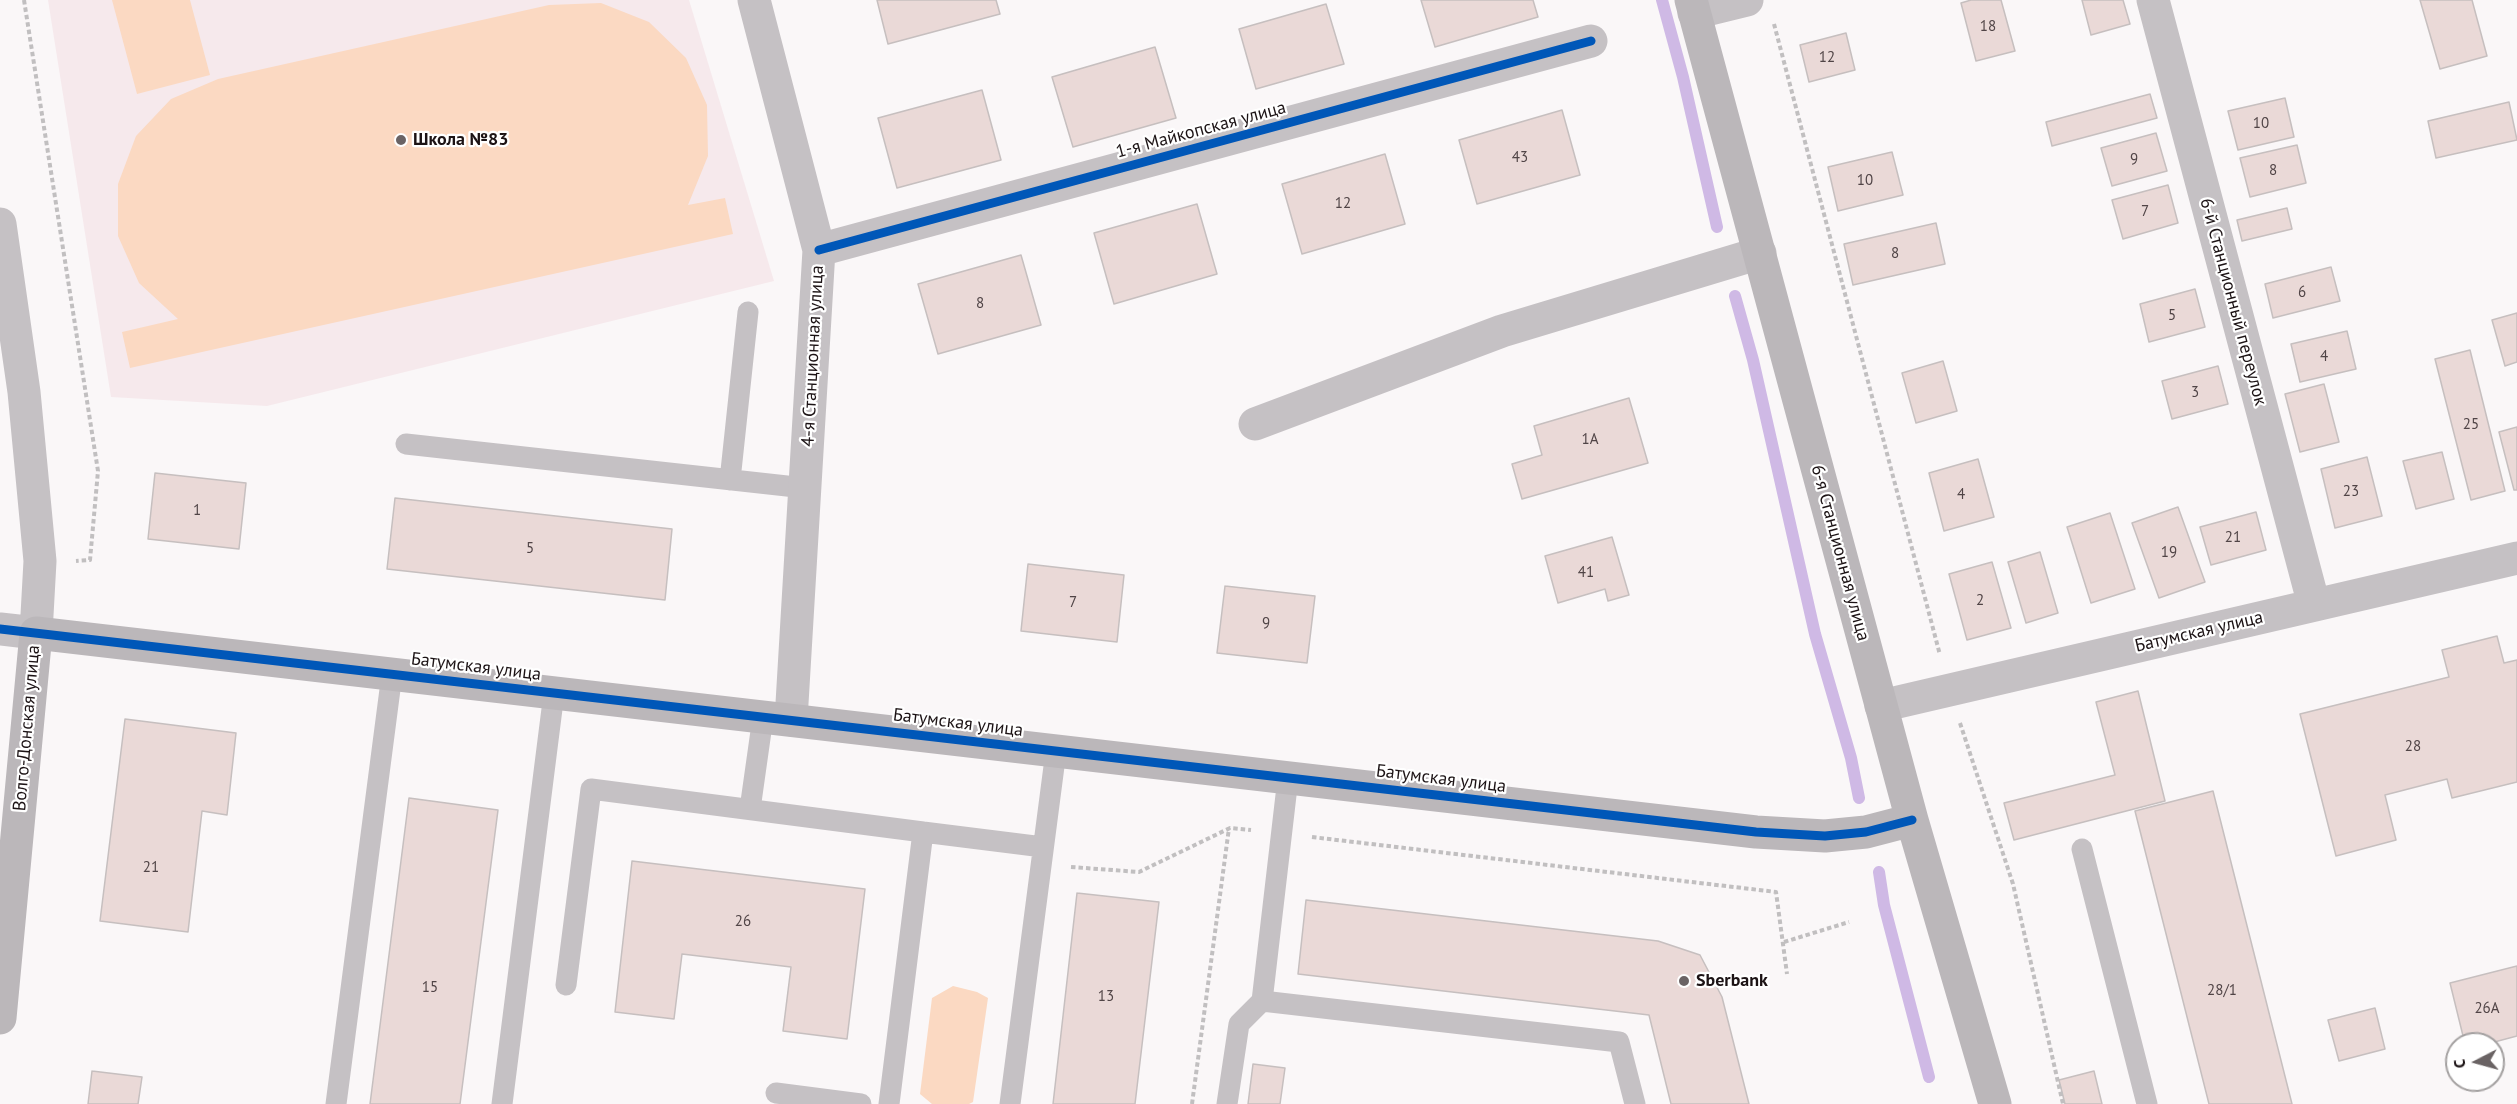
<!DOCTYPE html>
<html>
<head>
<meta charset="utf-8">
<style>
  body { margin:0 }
  #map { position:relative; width:2517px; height:1104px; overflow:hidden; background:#faf7f8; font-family:"PT Sans",sans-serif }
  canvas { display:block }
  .north { position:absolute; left:2445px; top:1032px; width:60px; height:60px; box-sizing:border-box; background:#fff; border:2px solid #a4a1a1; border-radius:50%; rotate:264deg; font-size:16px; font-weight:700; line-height:24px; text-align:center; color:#1c1315 }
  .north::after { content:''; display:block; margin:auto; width:21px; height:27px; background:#6a6364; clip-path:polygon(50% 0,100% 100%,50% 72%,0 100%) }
</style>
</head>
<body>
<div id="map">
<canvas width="2517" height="1104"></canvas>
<div class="north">С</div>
</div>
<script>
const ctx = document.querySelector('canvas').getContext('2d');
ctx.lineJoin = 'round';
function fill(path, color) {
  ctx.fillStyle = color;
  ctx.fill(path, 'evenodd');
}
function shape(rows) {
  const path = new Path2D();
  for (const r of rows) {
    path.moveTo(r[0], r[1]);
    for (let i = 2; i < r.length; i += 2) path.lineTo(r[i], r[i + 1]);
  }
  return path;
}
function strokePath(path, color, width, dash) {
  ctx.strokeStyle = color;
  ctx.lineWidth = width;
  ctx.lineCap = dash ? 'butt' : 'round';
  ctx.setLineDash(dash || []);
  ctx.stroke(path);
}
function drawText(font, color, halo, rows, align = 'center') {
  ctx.font = font + ' "PT Sans",sans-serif';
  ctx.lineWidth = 4.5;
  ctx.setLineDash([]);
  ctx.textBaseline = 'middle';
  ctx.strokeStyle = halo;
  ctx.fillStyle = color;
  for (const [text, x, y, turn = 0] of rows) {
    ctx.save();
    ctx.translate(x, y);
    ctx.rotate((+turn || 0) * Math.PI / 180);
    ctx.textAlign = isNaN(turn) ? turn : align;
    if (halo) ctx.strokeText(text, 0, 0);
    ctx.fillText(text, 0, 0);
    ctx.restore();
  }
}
fill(shape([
  [48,0,689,0,774,281,267,406,111,397]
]), '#f6e9ec');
fill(shape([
  [112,0,190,0,210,75,137,94],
  [601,3,649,22,686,58,707,105,708,156,688,205,725,198,733,234,130,368,122,332,178,319,139,283,118,236,118,184,136,136,171,99,218,79,549,5],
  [953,986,977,992,988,998,973,1102,969,1104,932,1104,920,1094,932,998]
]), '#fbd9c2');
strokePath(shape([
  [1662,0,1683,77,1717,227],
  [1735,296,1753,360,1815,634,1851,758,1859,798],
  [1879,872,1884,905,1929,1077]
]), '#cfb9e5', 12);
const building = shape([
  [877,0,996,0,1000,14,888,44,877,0],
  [1421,0,1533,0,1538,17,1435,47,1421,0],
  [1971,0,2001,0,2015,51,1976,61,1961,3,1971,0],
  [2082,0,2123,0,2130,24,2091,35,2082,0],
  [2420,0,2472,0,2487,56,2440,69,2420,0],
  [1326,4,1344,64,1256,89,1239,29,1326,4],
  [1846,33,1855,70,1809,82,1800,45,1846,33],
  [1155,47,1176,118,1073,147,1052,77,1155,47],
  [982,90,1001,160,897,188,878,118,982,90],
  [2150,94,2157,118,2052,146,2046,122,2150,94],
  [2285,98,2294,137,2238,150,2228,111,2285,98],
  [2509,102,2517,140,2436,158,2428,121,2509,102],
  [1562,110,1580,175,1477,204,1459,140,1562,110],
  [2156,133,2167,171,2112,186,2101,148,2156,133],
  [2297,145,2306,183,2250,197,2240,158,2297,145],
  [1892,152,1903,195,1838,211,1828,167,1892,152],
  [1385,154,1405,224,1302,254,1282,184,1385,154],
  [2168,185,2178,223,2123,239,2112,200,2168,185],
  [1197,204,1217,274,1114,304,1094,233,1197,204],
  [2287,208,2292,229,2242,241,2237,220,2287,208],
  [1936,223,1945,264,1853,285,1844,244,1936,223],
  [1021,255,1041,325,938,354,918,284,1021,255],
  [2331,267,2340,301,2273,318,2265,284,2331,267],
  [2195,289,2205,327,2149,342,2140,304,2195,289],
  [2517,313,2517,362,2505,366,2492,320,2517,313],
  [2347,331,2356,369,2300,382,2291,344,2347,331],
  [2470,350,2505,491,2471,500,2435,359,2470,350],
  [1943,361,1957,411,1916,423,1902,373,1943,361],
  [2218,366,2228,404,2172,419,2162,381,2218,366],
  [2324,384,2339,442,2300,452,2285,394,2324,384],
  [1629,398,1648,463,1522,499,1512,464,1542,455,1534,426,1629,398],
  [2517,427,2517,490,2514,490,2499,432,2517,427],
  [2442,452,2454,499,2416,509,2403,461,2442,452],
  [2367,457,2382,516,2335,528,2321,469,2367,457],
  [1978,459,1994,517,1944,531,1929,473,1978,459],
  [155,473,246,483,239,549,148,539,155,473],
  [395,498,672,529,665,600,387,569,395,498],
  [2178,507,2205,582,2159,598,2132,523,2178,507],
  [2256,512,2266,550,2211,565,2200,527,2256,512],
  [2110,513,2135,589,2091,603,2067,527,2110,513],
  [1612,537,1629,595,1608,601,1605,589,1558,603,1545,556,1612,537],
  [2040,552,2058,613,2026,623,2008,562,2040,552],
  [1992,562,2011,628,1967,640,1949,574,1992,562],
  [1028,564,1124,575,1117,642,1021,631,1028,564],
  [1225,586,1315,596,1307,663,1217,653,1225,586],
  [2497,636,2504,663,2517,660,2517,782,2452,798,2447,779,2385,795,2396,840,2336,856,2300,714,2449,677,2442,650,2497,636],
  [2138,691,2165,801,2014,840,2004,803,2115,775,2096,702,2138,691],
  [125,719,236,733,227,815,202,811,188,932,100,921,125,719],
  [2213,791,2292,1104,2209,1104,2135,811,2213,791],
  [409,798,498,810,460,1104,370,1104,409,798],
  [632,861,865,889,847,1039,783,1031,791,967,682,954,674,1019,615,1012,632,861],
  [1077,893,1159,902,1135,1104,1053,1104,1077,893],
  [1306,900,1658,941,1700,955,1722,997,1749,1104,1671,1104,1649,1015,1298,974,1306,900],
  [2517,966,2517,1036,2487,1044,2465,1044,2450,983,2517,966],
  [2375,1008,2385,1049,2339,1061,2328,1020,2375,1008],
  [1253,1064,1285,1068,1280,1104,1248,1104,1253,1064],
  [92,1071,142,1077,138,1104,88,1104,92,1071],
  [2094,1071,2102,1104,2065,1104,2059,1080,2094,1071]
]);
fill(building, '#ead9d7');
strokePath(building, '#c6bfbf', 1.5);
strokePath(shape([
  [24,0,98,471,90,560,76,561],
  [1774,24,1940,655],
  [1960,723,2013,884,2063,1104],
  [1312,837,1776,892,1787,974],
  [1071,867,1139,872,1230,828,1251,830],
  [1784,942,1849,922],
  [1192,1104,1229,828]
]), '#c1bfc0', 4, [4.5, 3]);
strokePath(shape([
  [406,444,805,488],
  [730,480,748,312],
  [1288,778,1262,1001,1619,1042,1635,1104],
  [750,809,763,717],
  [2082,849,2147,1104],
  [566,985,591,789,923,832],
  [776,1093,861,1104],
  [336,1104,392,674],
  [502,1104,554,693],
  [889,1104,923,832,1043,847],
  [1010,1104,1056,751],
  [1227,1104,1239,1024,1262,1001]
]), '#c5c1c4', 21);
strokePath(shape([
  [754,0,819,250,791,720],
  [2153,0,2314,605],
  [1694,13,1747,0],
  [0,224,24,392,40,561,36,633,0,629],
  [819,250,1591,41],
  [1255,424,1502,331,1760,253],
  [1881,706,2517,558]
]), '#c5c1c4', 33);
strokePath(shape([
  [1691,0,1912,820,1995,1104],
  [0,1018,36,633,1756,832,1825,836,1866,832,1912,820]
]), '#bbb7ba', 33);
strokePath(shape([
  [819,250,1591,41],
  [0,629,1756,832,1825,836,1866,832,1912,820]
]), '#0057b8', 9);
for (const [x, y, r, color] of [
  [401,140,6,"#6a6364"],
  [1684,981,6,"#6a6364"]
]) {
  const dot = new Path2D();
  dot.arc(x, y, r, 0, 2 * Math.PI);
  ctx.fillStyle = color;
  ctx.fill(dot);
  strokePath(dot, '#fff', 2);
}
drawText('15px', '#504446', null, [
  ["18",1988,27],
  ["12",1827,58],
  ["10",2261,124],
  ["43",1520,158],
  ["9",2134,160],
  ["8",2273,171],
  ["10",1865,181],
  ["12",1343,204],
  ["7",2145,212],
  ["8",1895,254],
  ["6",2302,293],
  ["8",980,304],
  ["5",2172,316],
  ["4",2324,357],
  ["3",2195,393],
  ["25",2471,425],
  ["1А",1590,440],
  ["23",2351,492],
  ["4",1961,495],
  ["1",197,511],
  ["21",2233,538],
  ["5",530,549],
  ["19",2169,553],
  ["41",1586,573],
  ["2",1980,601],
  ["7",1073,603],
  ["9",1266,624],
  ["28",2413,747],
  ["21",151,868],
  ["26",743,922],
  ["15",430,988],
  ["28/1",2222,991],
  ["13",1106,997],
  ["26А",2487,1009]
]);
drawText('18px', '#1c1315', '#fff', [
  ["1-я Майкопская улица",1201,130,-15],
  ["6-й Станционный переулок",2233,302,75],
  ["4-я Станционная улица",813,356,-87],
  ["6-я Станционная улица",1840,553,75],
  ["Батумская улица",2199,632,-13],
  ["Батумская улица",476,667,7],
  ["Батумская улица",958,723,7],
  ["Волго-Донская улица",27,728,-85],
  ["Батумская улица",1441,779,7]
]);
drawText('bold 18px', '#1c1315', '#fff', [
  ["Школа №83",413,140],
  ["Sberbank",1696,981]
], 'left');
</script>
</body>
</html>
